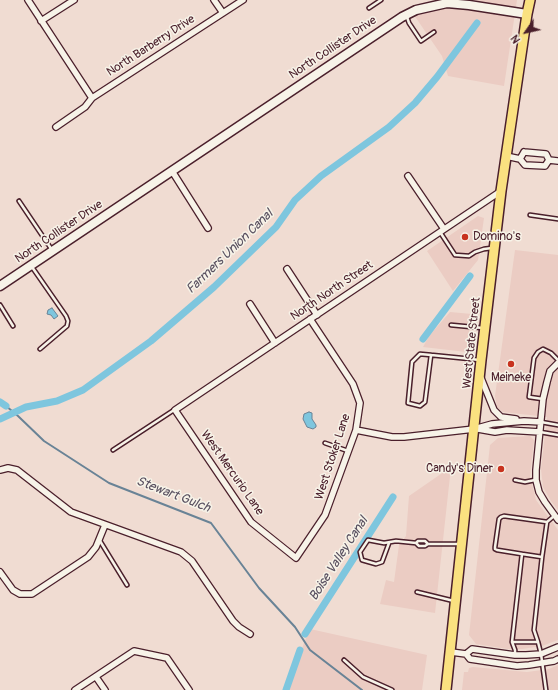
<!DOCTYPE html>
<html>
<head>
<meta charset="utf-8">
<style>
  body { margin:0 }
  #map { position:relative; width:558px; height:690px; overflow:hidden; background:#f0dcd2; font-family:Pangolin,sans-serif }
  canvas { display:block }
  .north { position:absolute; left:506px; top:12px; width:40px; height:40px; -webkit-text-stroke:3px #f7f3e8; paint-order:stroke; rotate:236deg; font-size:11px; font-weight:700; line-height:16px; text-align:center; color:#4a1f2b }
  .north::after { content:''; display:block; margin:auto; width:14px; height:18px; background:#4a1f2b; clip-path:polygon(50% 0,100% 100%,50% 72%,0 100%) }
</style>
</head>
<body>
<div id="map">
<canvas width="558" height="690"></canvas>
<div class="north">N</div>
</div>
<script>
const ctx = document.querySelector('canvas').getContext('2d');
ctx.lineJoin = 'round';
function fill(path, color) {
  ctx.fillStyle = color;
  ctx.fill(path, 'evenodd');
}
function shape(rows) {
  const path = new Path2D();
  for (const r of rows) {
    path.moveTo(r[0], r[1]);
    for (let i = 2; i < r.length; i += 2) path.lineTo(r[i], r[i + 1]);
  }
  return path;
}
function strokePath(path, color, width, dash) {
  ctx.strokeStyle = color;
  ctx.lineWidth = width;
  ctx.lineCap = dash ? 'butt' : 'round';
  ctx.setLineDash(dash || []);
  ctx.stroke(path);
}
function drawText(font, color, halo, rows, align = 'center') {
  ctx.font = font + ' Pangolin,sans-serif';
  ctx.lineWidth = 3;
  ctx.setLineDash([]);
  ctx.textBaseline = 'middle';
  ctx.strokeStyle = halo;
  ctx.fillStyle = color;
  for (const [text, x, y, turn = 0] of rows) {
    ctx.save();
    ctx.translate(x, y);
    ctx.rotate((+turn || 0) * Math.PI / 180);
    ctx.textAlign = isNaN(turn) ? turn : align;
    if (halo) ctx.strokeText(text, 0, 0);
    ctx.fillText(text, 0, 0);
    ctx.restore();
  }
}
fill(shape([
  [436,0,517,0,504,86,448,76,442,56,414,15],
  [478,216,484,218,478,260,453,291,427,251],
  [515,250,558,255,558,510,551,501,543,487,541,469,547,417,503,412,497,407,495,396],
  [450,312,472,314,466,352,423,347,429,336],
  [530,436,534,440,530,476,536,500,558,530,558,640,542,646,522,649,508,649,476,644,469,635,490,445,498,438],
  [451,467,435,613,380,604,386,580,394,582,399,545,406,536,409,496],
  [310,629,427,655,422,690,288,690,304,643],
  [558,665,558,690,462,690,464,672,468,672,469,668,473,667,527,672,549,669]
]), '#ebccc3');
const water = shape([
  [52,308,58,316,54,319,51,315,47,314,48,310,52,308],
  [309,412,312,413,312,419,316,425,316,427,313,429,307,427,303,419,304,414,309,412]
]);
fill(water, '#7ec6de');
strokePath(water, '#698396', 1);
strokePath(shape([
  [6,406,18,416,44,441,109,483,211,523,259,588,295,627,310,650,362,690]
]), '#698396', 2);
strokePath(shape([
  [423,339,470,276],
  [0,402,6,406],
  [0,419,26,407,57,401,83,390,151,341,214,287,276,227,295,200,321,176,389,127,415,103,437,77,477,23],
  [305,634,393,497],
  [286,690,300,650]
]), '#7ec6de', 7);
const lane = shape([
  [369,8,381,0],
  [407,17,409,23,421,41,434,32],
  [19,201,52,250],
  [530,215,558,219],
  [440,232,455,255,469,256,475,252,484,249,492,248],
  [32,267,66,316,68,321,67,326,40,349],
  [0,305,13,326],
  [451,325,483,328],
  [431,355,425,402,420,406,408,403,412,362,420,354,431,355,471,359,479,360],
  [543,399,529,397,534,358,538,352,543,349,551,353,558,360],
  [541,422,558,425],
  [540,432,558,435],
  [325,443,348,451],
  [113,450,174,410],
  [515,480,525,482,535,480],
  [547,522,554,516],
  [100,541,127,585],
  [389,543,382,562,376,564,362,560,360,552,368,540,384,543,396,541,416,543],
  [428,544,425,541,418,541,416,543,419,546,425,546,428,544,460,544],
  [522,554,497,550,495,549,495,547,499,519,501,517,504,516,547,522,542,557],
  [417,592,454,601],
  [512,642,522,554,542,557,534,630,538,642],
  [515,655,515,650,512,642,538,642,541,654,546,690],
  [344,660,363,677,392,690]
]);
const street = shape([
  [28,0,92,98],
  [214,0,223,13],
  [41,21,74,0],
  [56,127,85,107,92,98,243,0],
  [524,152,546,154,549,160,545,166,525,165,520,159,524,152],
  [506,156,520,159],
  [549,160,558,161],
  [172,171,208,228],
  [408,176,444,229],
  [287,269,317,315],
  [250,304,275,343],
  [310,319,353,384,360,403,356,430,325,515,296,558,251,522,175,410,501,191],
  [558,363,550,371,547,382,543,399,536,470,536,480,539,492,545,502,558,520],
  [481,378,494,410,501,417,516,419],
  [478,429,495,432,507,430,540,432],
  [356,430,392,437,404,437,474,429,492,424,524,421,541,422],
  [0,470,8,468,17,470,71,512,181,552,192,561,233,621,239,627,250,634],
  [0,572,13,590,20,594,32,594,88,557,96,547,105,525],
  [451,652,466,654,470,659,517,666,529,665,554,661,558,659],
  [466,654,472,649,515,655,526,655,541,654,558,647],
  [96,677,105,690],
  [75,690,134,651,167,658,189,690]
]);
const secondary = shape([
  [0,286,402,17,416,10,447,3,469,5,527,14]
]);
const primary = shape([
  [446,690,481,360,501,191,527,14,530,0]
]);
strokePath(lane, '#4a1f2b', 5.5);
strokePath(street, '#4a1f2b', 8);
strokePath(secondary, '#4a1f2b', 11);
strokePath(primary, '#4a1f2b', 12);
strokePath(lane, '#f7f3e8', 2.5);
strokePath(street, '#f7f3e8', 5.5);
strokePath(secondary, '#f7f3e8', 8);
strokePath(primary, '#fae180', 9);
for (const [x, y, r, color] of [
  [465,237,4,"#c8321e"],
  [511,364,4,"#c8321e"],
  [501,469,4,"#c8321e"]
]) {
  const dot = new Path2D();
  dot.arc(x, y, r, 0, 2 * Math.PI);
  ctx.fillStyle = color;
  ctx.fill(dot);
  strokePath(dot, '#f7f3e8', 1.5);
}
drawText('12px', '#4a1f2b', '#f7f3e8', [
  ["North Barberry Drive",151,46,-33],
  ["North Collister Drive",333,48,-34],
  ["North Collister Drive",59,232,-34],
  ["North North Street",332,291,-34],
  ["West State Street",472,343,-84],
  ["West Stoker Lane",333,457,-72],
  ["West Mercurio Lane",232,473,55]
]);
drawText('12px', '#4a1f2b', '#f7f3e8', [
  ["Domino's",473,237],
  ["Meineke",511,378,"center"],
  ["Candy's Diner",493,469,"right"]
], 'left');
drawText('italic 13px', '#5a5161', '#f7f3e8', [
  ["Farmers Union Canal",230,252,-44],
  ["Stewart Gulch",173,495,21],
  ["Boise Valley Canal",339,559,-57]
]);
</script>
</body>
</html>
